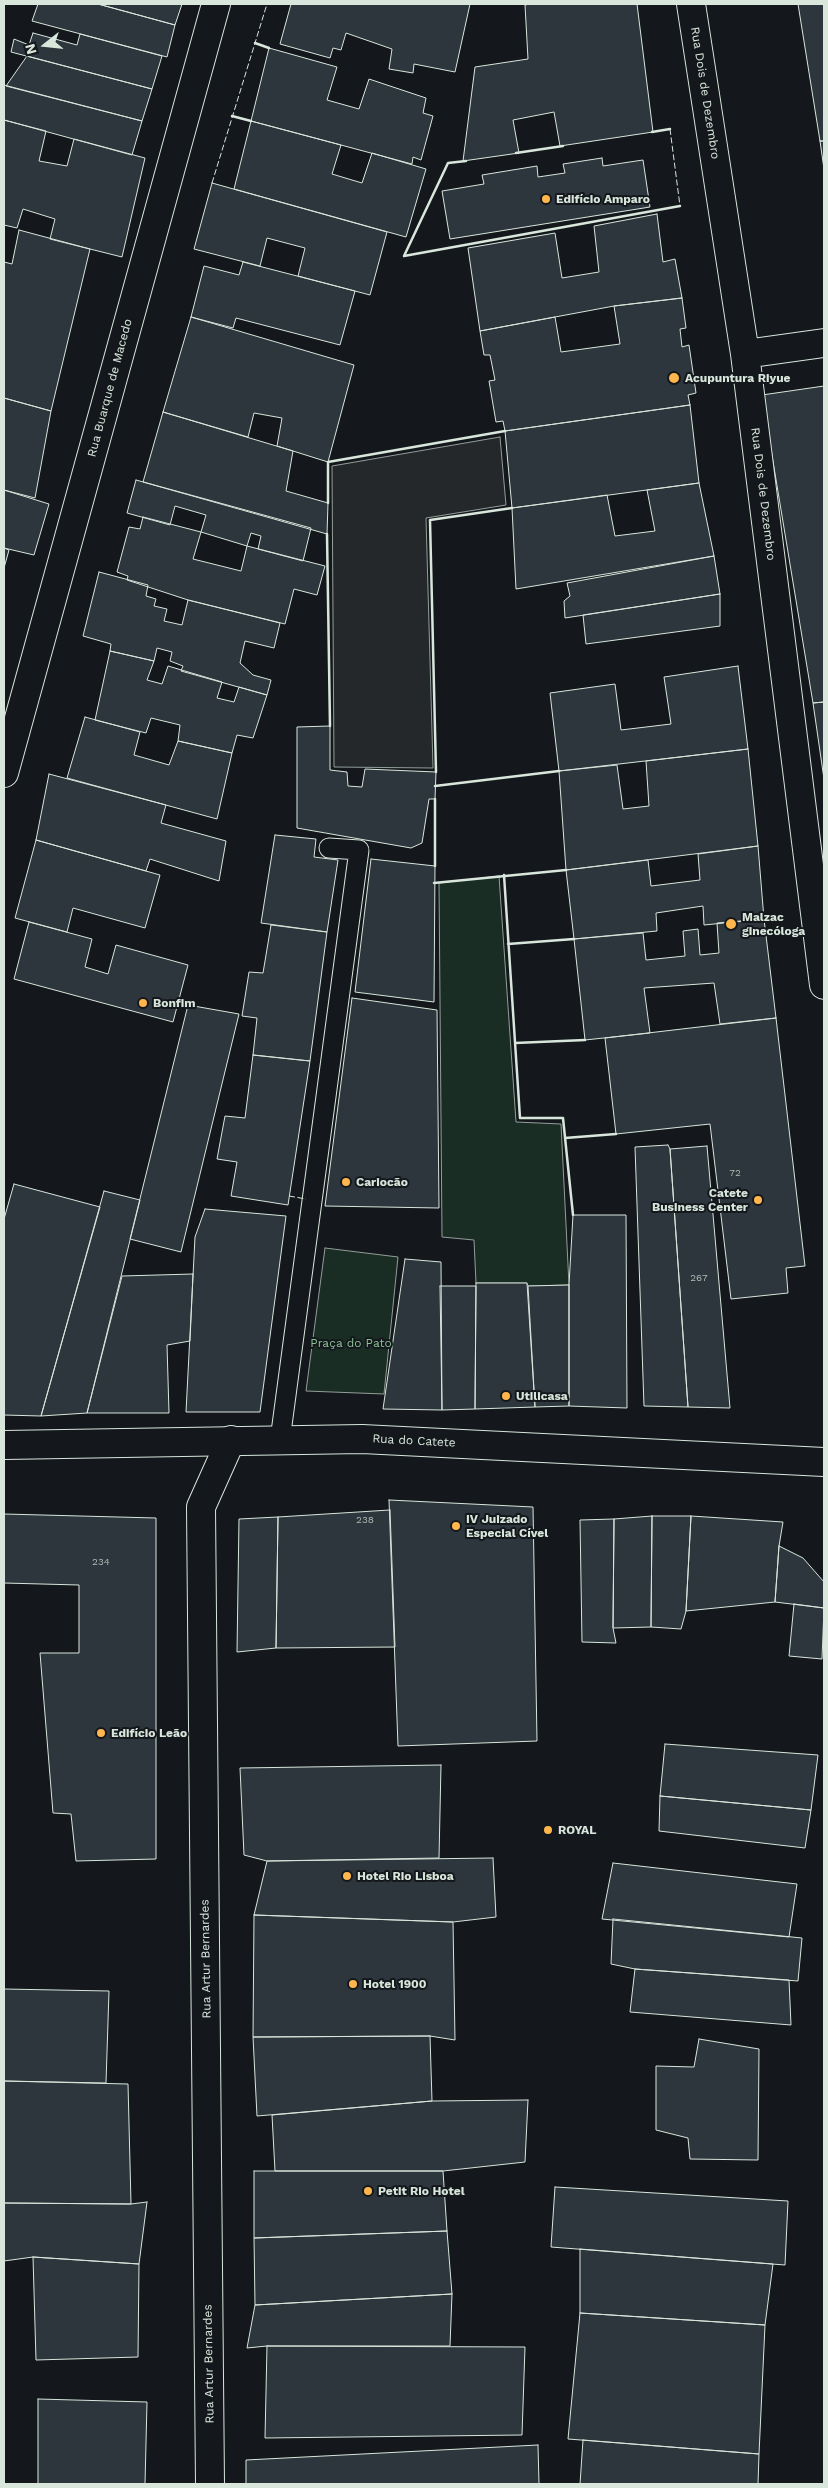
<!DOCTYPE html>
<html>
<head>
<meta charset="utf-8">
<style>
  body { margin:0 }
  #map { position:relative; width:828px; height:2488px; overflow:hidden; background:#14181c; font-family:"Work Sans",sans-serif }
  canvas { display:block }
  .frame { position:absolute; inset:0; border:5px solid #d8e6dc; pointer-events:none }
  .north { position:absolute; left:20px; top:20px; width:50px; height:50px; -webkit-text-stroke:4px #14181c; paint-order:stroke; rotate:254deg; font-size:14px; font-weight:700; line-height:20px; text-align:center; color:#d8e6dc }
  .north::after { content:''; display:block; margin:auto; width:18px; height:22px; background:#d8e6dc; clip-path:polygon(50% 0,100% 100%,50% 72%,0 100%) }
</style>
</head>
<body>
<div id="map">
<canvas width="828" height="2488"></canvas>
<div class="frame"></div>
<div class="north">N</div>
</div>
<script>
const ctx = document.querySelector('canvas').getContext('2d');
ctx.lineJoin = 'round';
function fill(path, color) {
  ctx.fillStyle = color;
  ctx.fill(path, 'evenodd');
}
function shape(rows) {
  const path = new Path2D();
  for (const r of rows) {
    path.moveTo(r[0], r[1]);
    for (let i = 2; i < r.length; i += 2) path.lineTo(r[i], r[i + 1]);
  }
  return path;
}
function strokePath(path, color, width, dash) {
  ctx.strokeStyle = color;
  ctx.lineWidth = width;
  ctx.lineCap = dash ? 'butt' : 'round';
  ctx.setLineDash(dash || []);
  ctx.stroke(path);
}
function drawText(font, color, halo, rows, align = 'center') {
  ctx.font = font + ' "Work Sans",sans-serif';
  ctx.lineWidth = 4;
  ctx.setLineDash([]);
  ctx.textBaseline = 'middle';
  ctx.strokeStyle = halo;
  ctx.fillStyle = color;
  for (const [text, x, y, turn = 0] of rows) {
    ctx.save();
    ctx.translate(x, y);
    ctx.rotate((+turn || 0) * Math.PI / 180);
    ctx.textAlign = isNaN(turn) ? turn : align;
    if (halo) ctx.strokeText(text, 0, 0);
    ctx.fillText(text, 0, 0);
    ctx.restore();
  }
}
const green = shape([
  [499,876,516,1122,561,1124,569,1285,528,1286,527,1283,476,1283,474,1240,442,1237,439,883,499,876],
  [325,1248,398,1257,384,1394,306,1391,325,1248]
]);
fill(green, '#1a2d24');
strokePath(green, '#939e99', 1);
const parking = shape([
  [500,437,506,505,426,518,433,768,334,767,332,466,500,437]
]);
fill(parking, '#24282b');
strokePath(parking, '#939e99', 1);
const building = shape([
  [38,4,98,4,175,25,167,57,32,21,38,4],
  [98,4,182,4,175,25,98,4],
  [291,4,470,4,455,72,414,64,413,73,389,69,392,49,346,33,341,50,333,48,330,58,280,44,291,4],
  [530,4,637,4,653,132,560,146,554,112,513,120,519,153,463,161,475,67,528,59,525,5,530,4],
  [798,4,824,4,824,141,820,141,798,4],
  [33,33,77,45,80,34,162,56,152,89,11,52,14,39,29,45,33,33],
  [269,48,337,67,327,100,359,109,369,79,426,98,423,113,433,116,421,160,413,157,412,164,251,121,269,48],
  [27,56,152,89,142,121,6,86,27,56],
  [4,85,142,121,132,155,4,120,4,85],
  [4,120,46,131,39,161,67,166,74,139,145,158,122,257,50,239,55,219,23,209,17,228,4,225,4,120],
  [251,121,341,145,332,174,362,183,372,153,426,169,406,237,234,189,251,121],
  [820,141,824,141,824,169,820,141],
  [602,158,603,166,643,160,650,207,450,239,442,191,484,184,482,175,537,166,538,177,565,173,563,164,602,158],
  [212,183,387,232,370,295,298,276,305,248,267,238,260,266,194,249,212,183],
  [657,214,663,262,675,259,682,298,614,306,480,331,468,248,555,233,562,278,599,272,594,226,657,214],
  [19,230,90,249,51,411,4,398,4,262,12,264,19,230],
  [243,262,355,291,340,345,236,318,233,328,191,317,204,266,239,275,243,262],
  [682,298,686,328,680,329,682,347,689,345,696,393,688,395,690,405,505,431,503,421,496,422,489,381,495,380,490,355,484,355,480,331,555,317,561,352,620,344,614,306,682,298],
  [191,317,354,365,328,462,277,446,282,418,254,413,248,437,163,412,191,317],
  [824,386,824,702,813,703,762,395,824,386],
  [4,398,51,411,35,498,4,490,4,398],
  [690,405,699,483,512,508,505,431,690,405],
  [163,412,293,451,286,491,328,503,327,534,143,482,163,412],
  [136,480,311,528,303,561,258,549,261,536,251,533,247,546,201,532,206,515,175,506,170,525,127,513,136,480],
  [699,483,714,556,516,589,512,508,607,495,615,536,655,531,647,490,699,483],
  [4,490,49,504,34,555,4,548,4,490],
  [143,517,201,532,193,559,241,571,247,546,325,566,317,595,294,589,285,624,188,600,127,580,128,576,117,572,129,527,140,529,143,517],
  [4,548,9,550,4,568,4,548],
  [714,556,720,594,565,618,564,601,570,596,567,583,714,556],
  [99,572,148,585,146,596,156,599,154,606,167,609,164,621,182,625,188,600,280,623,274,648,245,641,240,663,253,675,271,680,267,695,181,671,183,666,170,661,172,652,157,648,154,661,110,651,111,644,83,636,99,572],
  [720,594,720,626,586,644,583,615,720,594],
  [110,651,154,661,147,680,162,684,168,666,222,682,217,698,234,702,239,687,267,695,253,738,237,735,232,753,178,741,180,725,151,718,146,733,95,720,110,651],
  [738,666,748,749,559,771,550,693,615,684,621,730,671,724,664,677,738,666],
  [824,702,824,779,813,703,824,702],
  [85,717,140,732,134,755,169,765,178,741,232,753,217,819,67,778,85,717],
  [330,726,330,770,347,772,348,786,362,787,365,769,436,772,435,799,429,799,422,843,411,848,297,828,297,727,330,726],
  [748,749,758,846,566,870,559,771,617,765,623,809,649,806,646,761,748,749],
  [49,774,166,805,161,823,226,841,219,881,150,859,146,871,36,840,49,774],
  [275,835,316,839,314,857,338,860,327,932,261,923,275,835],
  [36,840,160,875,145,928,73,908,67,932,15,918,36,840],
  [758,846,764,919,704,925,703,906,656,913,657,931,574,939,566,870,648,860,651,886,700,880,698,854,758,846],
  [371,859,435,866,434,1002,355,992,371,859],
  [764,919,776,1018,720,1024,714,983,644,988,650,1033,585,1040,574,939,643,933,646,960,685,956,683,931,698,929,700,955,719,953,717,923,764,919],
  [29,922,92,939,85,967,108,974,116,945,188,965,173,1022,14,979,29,922],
  [271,925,327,932,310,1061,253,1055,257,1018,242,1016,249,972,263,973,271,925],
  [352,998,437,1010,439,1208,325,1206,352,998],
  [188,1005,239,1014,181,1252,130,1239,188,1005],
  [776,1018,805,1266,786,1268,788,1293,731,1299,710,1124,616,1134,605,1038,776,1018],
  [253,1055,310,1061,288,1205,231,1196,237,1162,217,1159,225,1116,245,1118,253,1055],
  [668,1145,670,1149,688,1407,644,1406,635,1147,668,1145],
  [707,1146,730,1408,688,1407,670,1149,707,1146],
  [14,1184,100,1207,41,1416,4,1415,4,1219,14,1184],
  [104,1191,140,1200,87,1413,41,1416,104,1191],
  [205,1209,286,1216,260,1412,186,1412,195,1237,205,1209],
  [573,1215,626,1215,627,1408,569,1406,569,1285,573,1215],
  [405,1259,441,1262,442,1410,383,1409,405,1259],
  [193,1274,190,1341,167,1345,169,1413,87,1413,122,1276,193,1274],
  [476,1283,527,1283,535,1407,475,1409,476,1283],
  [569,1285,569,1406,535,1407,528,1286,569,1285],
  [440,1286,476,1286,475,1409,442,1410,440,1286],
  [389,1500,533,1507,537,1741,398,1746,389,1500],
  [390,1510,395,1647,276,1648,278,1517,390,1510],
  [4,1514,156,1518,156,1859,76,1861,71,1814,53,1813,40,1653,79,1653,79,1585,4,1583,4,1514],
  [652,1516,691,1516,686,1611,681,1629,651,1627,652,1516],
  [652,1516,651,1627,613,1628,614,1519,652,1516],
  [691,1516,783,1522,779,1546,775,1602,686,1611,691,1516],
  [278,1517,276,1648,237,1652,239,1519,278,1517],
  [614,1519,613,1628,616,1643,582,1642,580,1520,614,1519],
  [779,1546,803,1558,824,1582,824,1608,775,1602,779,1546],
  [794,1604,824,1608,822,1659,789,1656,794,1604],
  [665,1744,818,1755,811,1810,660,1796,665,1744],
  [441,1765,439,1858,267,1861,244,1855,240,1768,441,1765],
  [660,1796,811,1810,805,1848,659,1831,660,1796],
  [493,1858,496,1917,453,1922,254,1915,267,1861,493,1858],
  [613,1863,797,1884,789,1937,602,1919,613,1863],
  [254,1915,453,1922,455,2040,430,2036,253,2037,254,1915],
  [613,1919,802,1938,798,1981,635,1969,611,1964,613,1919],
  [635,1969,789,1980,791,2025,630,2012,635,1969],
  [4,1989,109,1991,106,2083,4,2081,4,1989],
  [430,2036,432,2101,257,2116,253,2037,430,2036],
  [699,2039,759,2049,758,2160,690,2159,688,2138,656,2130,656,2066,694,2067,699,2039],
  [4,2081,128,2084,131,2204,4,2203,4,2081],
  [528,2100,525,2162,443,2171,275,2171,272,2115,432,2101,528,2100],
  [254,2171,443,2171,447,2231,254,2238,254,2171],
  [555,2187,788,2201,785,2265,551,2247,555,2187],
  [147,2202,139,2264,33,2257,4,2261,4,2203,131,2204,147,2202],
  [447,2231,452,2294,255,2305,254,2238,447,2231],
  [580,2249,773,2264,765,2325,580,2313,580,2249],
  [33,2257,139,2264,138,2357,36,2360,33,2257],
  [452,2294,450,2346,267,2346,247,2348,255,2305,452,2294],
  [580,2313,765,2325,759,2454,568,2439,580,2313],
  [267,2346,525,2347,522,2435,265,2438,267,2346],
  [38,2399,147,2402,145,2484,38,2484,38,2399],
  [583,2440,759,2454,758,2484,580,2484,583,2440],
  [538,2445,539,2484,246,2484,246,2460,538,2445]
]);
fill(building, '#2c363c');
strokePath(building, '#d8e6dc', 1);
const lane = shape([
  [280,1440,359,850,329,848]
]);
const street = shape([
  [691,4,745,354,824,985],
  [745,354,824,343],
  [4,773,216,4],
  [210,2484,201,1507,231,1440]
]);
const secondary = shape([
  [4,1445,362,1439,824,1462]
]);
strokePath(lane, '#d8e6dc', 21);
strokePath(street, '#d8e6dc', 30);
strokePath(secondary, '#d8e6dc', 30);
strokePath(lane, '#14181c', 19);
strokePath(street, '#14181c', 28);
strokePath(secondary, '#14181c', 28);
strokePath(shape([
  [670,129,680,206],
  [212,183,267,4],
  [289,1196,306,1199]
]), '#d8e6dc', 1, [6, 2.5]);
strokePath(shape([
  [255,43,269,48],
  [232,116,251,121],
  [652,132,670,129],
  [516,153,563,146],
  [466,161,448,163,404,256,680,206],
  [328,503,328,462,505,431],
  [327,534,330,726],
  [436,772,430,520,512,508],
  [435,786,559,771],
  [435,866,435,799],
  [504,875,520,1118,563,1118,573,1215],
  [434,883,566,870],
  [508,944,574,939],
  [515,1043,585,1040],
  [565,1138,616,1134]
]), '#d8e6dc', 2.5);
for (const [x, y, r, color] of [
  [546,199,5,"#ffb74d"],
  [674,378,6,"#ffb74d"],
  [731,924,6,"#ffb74d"],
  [143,1003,5,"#ffb74d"],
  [346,1182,5,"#ffb74d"],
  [758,1200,5,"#ffb74d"],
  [506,1396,5,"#ffb74d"],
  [456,1526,5,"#ffb74d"],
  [101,1733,5,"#ffb74d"],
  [548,1830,5,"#ffb74d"],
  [347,1876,5,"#ffb74d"],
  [353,1984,5,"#ffb74d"],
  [368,2191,5,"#ffb74d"]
]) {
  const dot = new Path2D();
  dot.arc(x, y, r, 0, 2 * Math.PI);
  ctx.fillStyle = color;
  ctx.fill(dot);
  strokePath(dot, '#14181c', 2);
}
drawText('10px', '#adbab4', null, [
  ["72",735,1173],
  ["267",699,1278],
  ["238",365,1520],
  ["234",101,1562]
]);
drawText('12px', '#d8e6dc', '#14181c', [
  ["Rua Dois de Dezembro",705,93,81],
  ["Rua Buarque de Macedo",110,388,-75],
  ["Rua Dois de Dezembro",763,494,83],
  ["Rua do Catete",414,1441,3],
  ["Rua Artur Bernardes",206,1959,-91],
  ["Rua Artur Bernardes",209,2364,-91]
]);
drawText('bold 12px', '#d8e6dc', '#14181c', [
  ["Edifício Amparo",556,199],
  ["Acupuntura Riyue",685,378],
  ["Malzac",742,917],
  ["ginecóloga",742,931],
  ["Bonfim",153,1003],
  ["Cariocão",356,1182],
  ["Catete",748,1193,"right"],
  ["Business Center",748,1207,"right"],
  ["Utilicasa",516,1396],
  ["IV Juizado",466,1519],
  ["Especial Cível",466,1533],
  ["Edifício Leão",111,1733],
  ["ROYAL",558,1830],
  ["Hotel Rio Lisboa",357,1876],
  ["Hotel 1900",363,1984],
  ["Petit Rio Hotel",378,2191]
], 'left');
drawText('12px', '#8ac095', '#14181c', [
  ["Praça do Pato",351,1343]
]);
</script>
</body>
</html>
